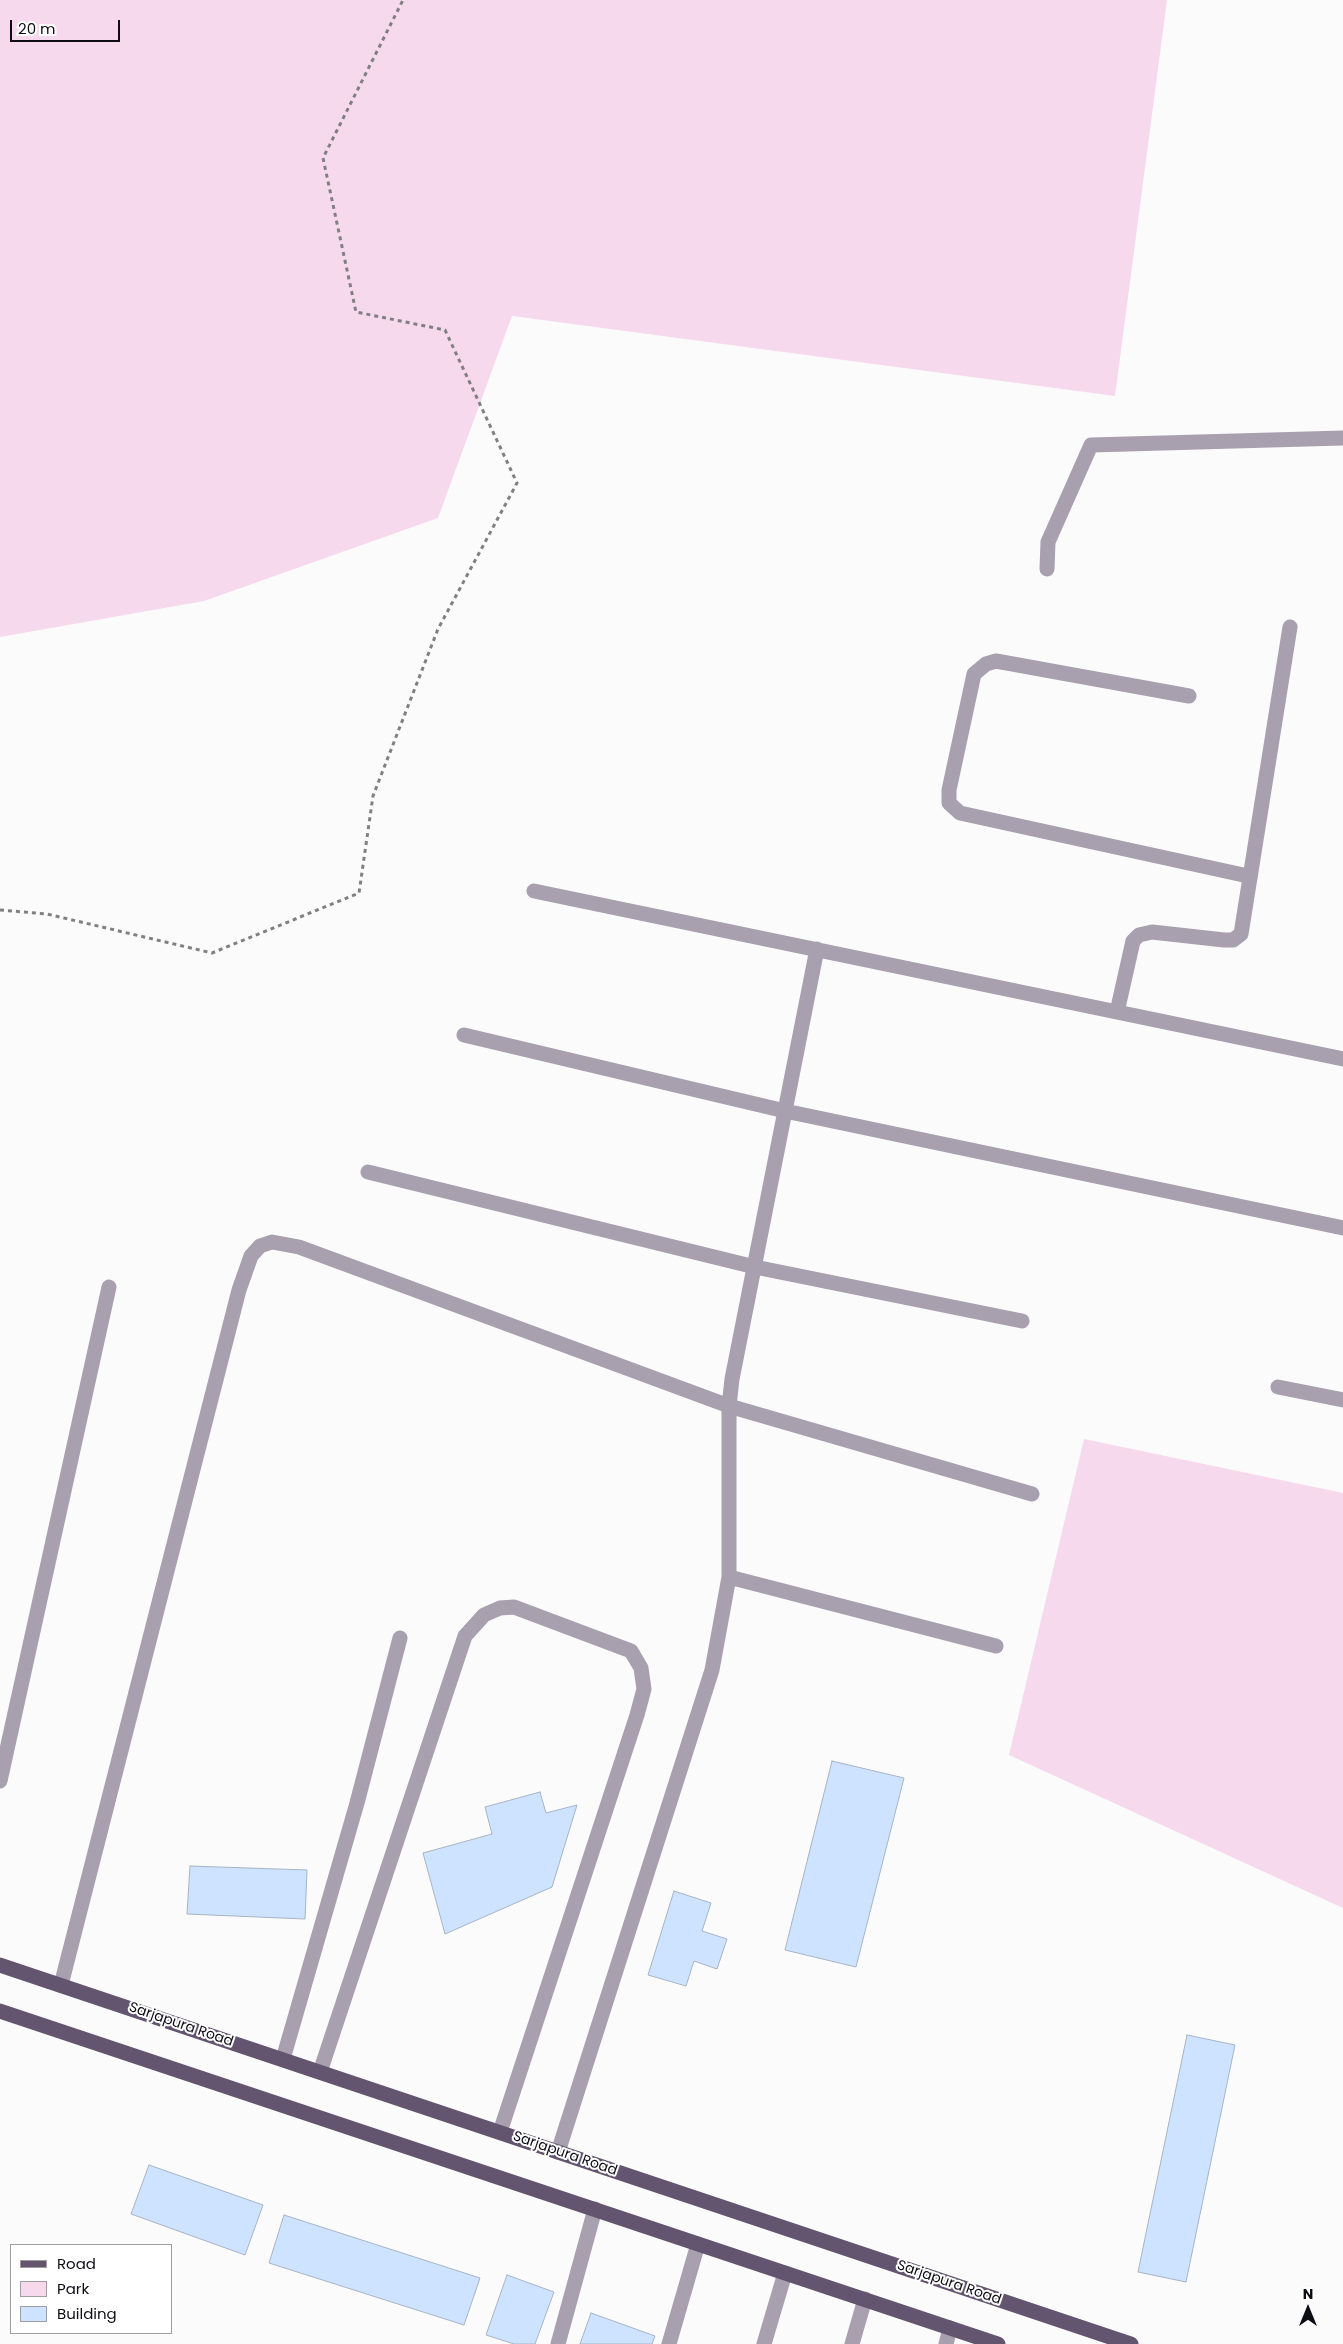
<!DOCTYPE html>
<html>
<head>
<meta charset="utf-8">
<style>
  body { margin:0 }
  #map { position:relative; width:1343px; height:2344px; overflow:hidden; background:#fbfbfb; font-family:Poppins,sans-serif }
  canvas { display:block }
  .legend { position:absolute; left:10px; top:2244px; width:162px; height:90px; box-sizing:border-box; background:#fff; border:1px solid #9e9ea1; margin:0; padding:6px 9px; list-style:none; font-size:15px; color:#0d0d14 }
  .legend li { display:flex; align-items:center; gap:10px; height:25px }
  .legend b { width:25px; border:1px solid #9e9ea1 }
  .north { position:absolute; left:1283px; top:2284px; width:50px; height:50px; -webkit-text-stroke:4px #fff; paint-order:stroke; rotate:0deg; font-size:14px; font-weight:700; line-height:20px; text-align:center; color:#0d0d14 }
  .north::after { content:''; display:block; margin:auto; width:18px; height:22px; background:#0d0d14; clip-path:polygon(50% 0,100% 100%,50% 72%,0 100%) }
  .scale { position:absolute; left:10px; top:20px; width:110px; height:22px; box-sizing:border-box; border:2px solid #0d0d14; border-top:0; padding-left:6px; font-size:15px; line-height:18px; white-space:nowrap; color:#0d0d14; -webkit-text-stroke:4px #fff; paint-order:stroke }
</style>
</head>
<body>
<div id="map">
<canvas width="1343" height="2344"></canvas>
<ul class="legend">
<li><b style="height:6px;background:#63546f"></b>Road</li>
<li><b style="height:14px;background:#f7d9ed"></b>Park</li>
<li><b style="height:14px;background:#cde3ff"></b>Building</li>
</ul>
<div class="north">N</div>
<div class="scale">20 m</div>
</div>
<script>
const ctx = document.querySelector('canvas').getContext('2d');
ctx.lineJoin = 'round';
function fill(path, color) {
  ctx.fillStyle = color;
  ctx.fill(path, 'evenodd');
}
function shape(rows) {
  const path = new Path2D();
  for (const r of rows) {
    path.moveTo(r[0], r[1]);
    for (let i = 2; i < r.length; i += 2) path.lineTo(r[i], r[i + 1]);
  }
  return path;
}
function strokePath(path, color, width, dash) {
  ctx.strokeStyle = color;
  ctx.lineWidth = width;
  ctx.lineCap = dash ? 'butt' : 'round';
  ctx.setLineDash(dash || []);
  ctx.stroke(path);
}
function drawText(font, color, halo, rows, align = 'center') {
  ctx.font = font + ' Poppins,sans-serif';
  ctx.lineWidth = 4;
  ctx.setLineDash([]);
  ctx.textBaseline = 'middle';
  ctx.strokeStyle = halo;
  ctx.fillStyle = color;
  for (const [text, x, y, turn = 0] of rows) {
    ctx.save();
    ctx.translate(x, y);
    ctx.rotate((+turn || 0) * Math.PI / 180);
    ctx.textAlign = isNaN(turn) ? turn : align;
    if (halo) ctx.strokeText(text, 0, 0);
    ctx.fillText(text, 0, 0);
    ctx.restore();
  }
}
fill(shape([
  [0,0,1167,0,1115,396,512,316,438,518,204,601,0,637],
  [1084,1439,1343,1493,1343,1908,1009,1755]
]), '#f7d9ed');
const building = shape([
  [832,1761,904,1778,856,1967,785,1950,832,1761],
  [540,1792,546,1813,577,1805,552,1887,445,1934,423,1853,492,1834,485,1807,540,1792],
  [190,1866,307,1870,305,1919,187,1914,190,1866],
  [674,1891,711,1903,702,1931,727,1939,717,1969,694,1961,686,1986,648,1975,674,1891],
  [1187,2035,1235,2045,1186,2282,1138,2272,1187,2035],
  [149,2165,263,2205,245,2255,131,2214,149,2165],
  [284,2215,480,2278,464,2325,269,2263,284,2215],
  [507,2275,554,2292,535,2344,514,2344,486,2335,507,2275],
  [591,2313,655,2336,652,2344,580,2344,591,2313]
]);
fill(building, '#cde3ff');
strokePath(building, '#a6b4c5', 1);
strokePath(shape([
  [0,910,47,914,212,953,359,893,373,796,438,629,517,483,445,330,356,312,323,158,403,0]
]), '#808084', 3, [4, 4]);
strokePath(shape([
  [0,1781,109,1287],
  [283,2059,357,1803,400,1638],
  [320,2072,465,1636,484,1615,500,1608,514,1607,631,1651,641,1668,644,1689,637,1715,500,2132],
  [852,2344,865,2299],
  [946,2344,950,2328]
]), '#a89faf', 15);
strokePath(shape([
  [1047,569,1048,542,1091,445,1343,438],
  [1189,696,996,661,986,664,974,674,949,790,949,803,960,813,1248,876],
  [534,891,1343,1059],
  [1117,1012,1133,941,1139,935,1152,932,1224,940,1233,940,1241,934,1290,627],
  [464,1035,785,1111,1343,1228],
  [368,1172,755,1267,1022,1321],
  [1278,1387,1343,1400],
  [729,1577,996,1646],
  [61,1985,239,1290,251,1256,260,1246,272,1242,299,1247,729,1406,1032,1494],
  [558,2152,712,1670,729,1577,729,1406,732,1379,817,949],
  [558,2344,595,2209],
  [669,2344,698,2244],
  [764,2344,785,2273]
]), '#a89faf', 15);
strokePath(shape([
  [0,1965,1131,2344],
  [0,2011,998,2344]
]), '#63546f', 15);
drawText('14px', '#0d0d14', '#fff', [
  ["Sarjapura Road",181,2025,19],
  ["Sarjapura Road",565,2154,19],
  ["Sarjapura Road",949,2283,19]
]);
</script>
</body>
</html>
